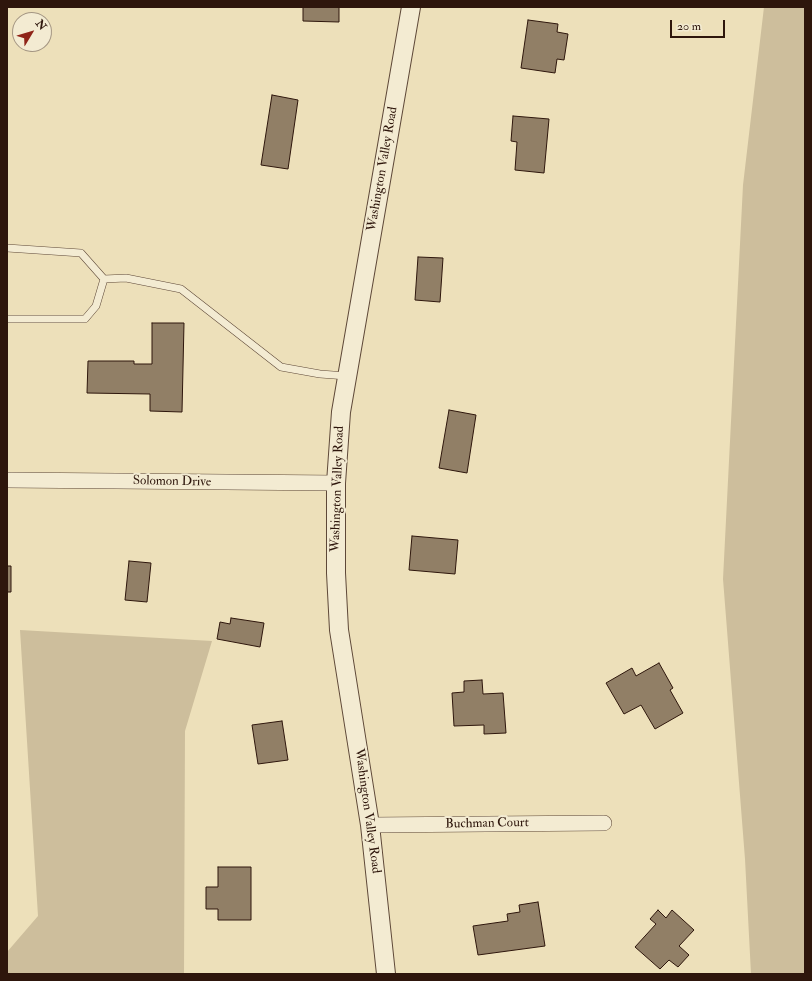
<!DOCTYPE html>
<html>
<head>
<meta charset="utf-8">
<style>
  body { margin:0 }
  #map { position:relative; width:812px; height:981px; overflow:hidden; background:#ede0ba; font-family:"IM FELL Double Pica",serif }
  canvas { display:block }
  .frame { position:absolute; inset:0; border:8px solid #2e160c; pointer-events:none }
  .north { position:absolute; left:12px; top:12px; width:40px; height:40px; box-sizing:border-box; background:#f3ebd2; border:1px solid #a49683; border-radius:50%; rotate:52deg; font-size:11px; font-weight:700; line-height:16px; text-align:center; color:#2e160c }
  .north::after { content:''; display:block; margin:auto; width:14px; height:18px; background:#8f2418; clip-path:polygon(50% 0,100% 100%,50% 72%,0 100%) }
  .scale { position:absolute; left:670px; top:20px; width:55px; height:18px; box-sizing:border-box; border:2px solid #2e160c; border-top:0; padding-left:5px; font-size:12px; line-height:14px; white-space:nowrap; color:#2e160c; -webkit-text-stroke:3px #f3ebd2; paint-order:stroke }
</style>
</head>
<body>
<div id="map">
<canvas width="812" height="981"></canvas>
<div class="frame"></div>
<div class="north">N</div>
<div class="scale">20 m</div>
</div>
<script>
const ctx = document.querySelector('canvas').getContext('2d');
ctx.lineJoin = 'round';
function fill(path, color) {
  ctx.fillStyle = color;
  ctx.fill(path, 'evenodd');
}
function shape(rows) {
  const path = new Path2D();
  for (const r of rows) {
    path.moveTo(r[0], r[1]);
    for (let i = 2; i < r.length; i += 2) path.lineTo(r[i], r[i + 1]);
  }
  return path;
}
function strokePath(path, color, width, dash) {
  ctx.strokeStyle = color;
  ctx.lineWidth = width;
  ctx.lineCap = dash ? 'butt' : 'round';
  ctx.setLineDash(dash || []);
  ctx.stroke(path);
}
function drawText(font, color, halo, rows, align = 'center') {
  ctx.font = font + ' "IM FELL Double Pica",serif';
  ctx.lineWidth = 4;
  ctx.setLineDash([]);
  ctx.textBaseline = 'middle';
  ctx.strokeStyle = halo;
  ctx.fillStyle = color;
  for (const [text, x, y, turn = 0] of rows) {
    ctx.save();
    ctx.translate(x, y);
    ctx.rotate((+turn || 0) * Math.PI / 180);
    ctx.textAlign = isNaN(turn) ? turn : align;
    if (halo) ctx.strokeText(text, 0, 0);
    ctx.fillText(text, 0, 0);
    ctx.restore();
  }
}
fill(shape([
  [764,7,805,7,805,974,751,974,745,859,723,579,743,185],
  [20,630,212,641,185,731,184,974,7,974,7,952,38,916]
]), '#cdbe9c');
const building = shape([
  [303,7,339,7,339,22,303,21,303,7],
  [528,20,558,24,557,32,568,34,564,60,557,59,555,73,521,68,528,20],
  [272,95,298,100,288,169,261,165,272,95],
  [513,116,549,119,544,173,515,170,517,142,511,141,513,116],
  [418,257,443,258,440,302,415,300,418,257],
  [152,323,184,323,182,412,150,411,150,394,87,393,88,361,134,361,134,364,152,364,152,323],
  [449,410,476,415,467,473,439,468,449,410],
  [412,536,458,540,455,574,409,570,412,536],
  [129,561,151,563,147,602,125,600,129,561],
  [7,566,11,566,11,592,7,592,7,566],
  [231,618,264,623,260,647,217,639,220,622,230,624,231,618],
  [659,663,673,688,670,690,683,713,655,729,641,705,624,714,606,683,632,668,636,676,659,663],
  [482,680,483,694,503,693,506,733,484,734,484,725,454,726,452,693,464,692,464,681,482,680],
  [282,721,288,760,258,764,252,725,282,721],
  [218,867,251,867,251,920,218,920,218,909,206,909,206,887,218,887,218,867],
  [538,902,545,946,478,955,473,926,508,921,507,914,520,912,519,905,538,902],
  [658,910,666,918,672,910,694,930,679,946,689,955,678,967,669,960,660,969,635,947,656,924,650,919,658,910]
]);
fill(building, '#917f66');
strokePath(building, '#2e160c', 1);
const service = shape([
  [7,248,81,253,104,279],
  [104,279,126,278,181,289,281,367,320,374,347,376],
  [7,319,85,319,96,306,104,279]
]);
const minor = shape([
  [7,480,336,483],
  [370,825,604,823]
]);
const tertiary = shape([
  [386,974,370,825,339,630,336,573,336,483,341,412,411,7]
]);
strokePath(service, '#5e4838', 8);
strokePath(minor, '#5e4838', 16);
strokePath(tertiary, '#5e4838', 20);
strokePath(service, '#f3ebd2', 7);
strokePath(minor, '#f3ebd2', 15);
strokePath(tertiary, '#f3ebd2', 18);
drawText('13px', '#2e160c', '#f3ebd2', [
  ["Washington Valley Road",383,169,-80],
  ["Solomon Drive",172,482,1],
  ["Washington Valley Road",338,489,-88],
  ["Washington Valley Road",367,811,82],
  ["Buchman Court",487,824,-1]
]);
</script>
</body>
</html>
